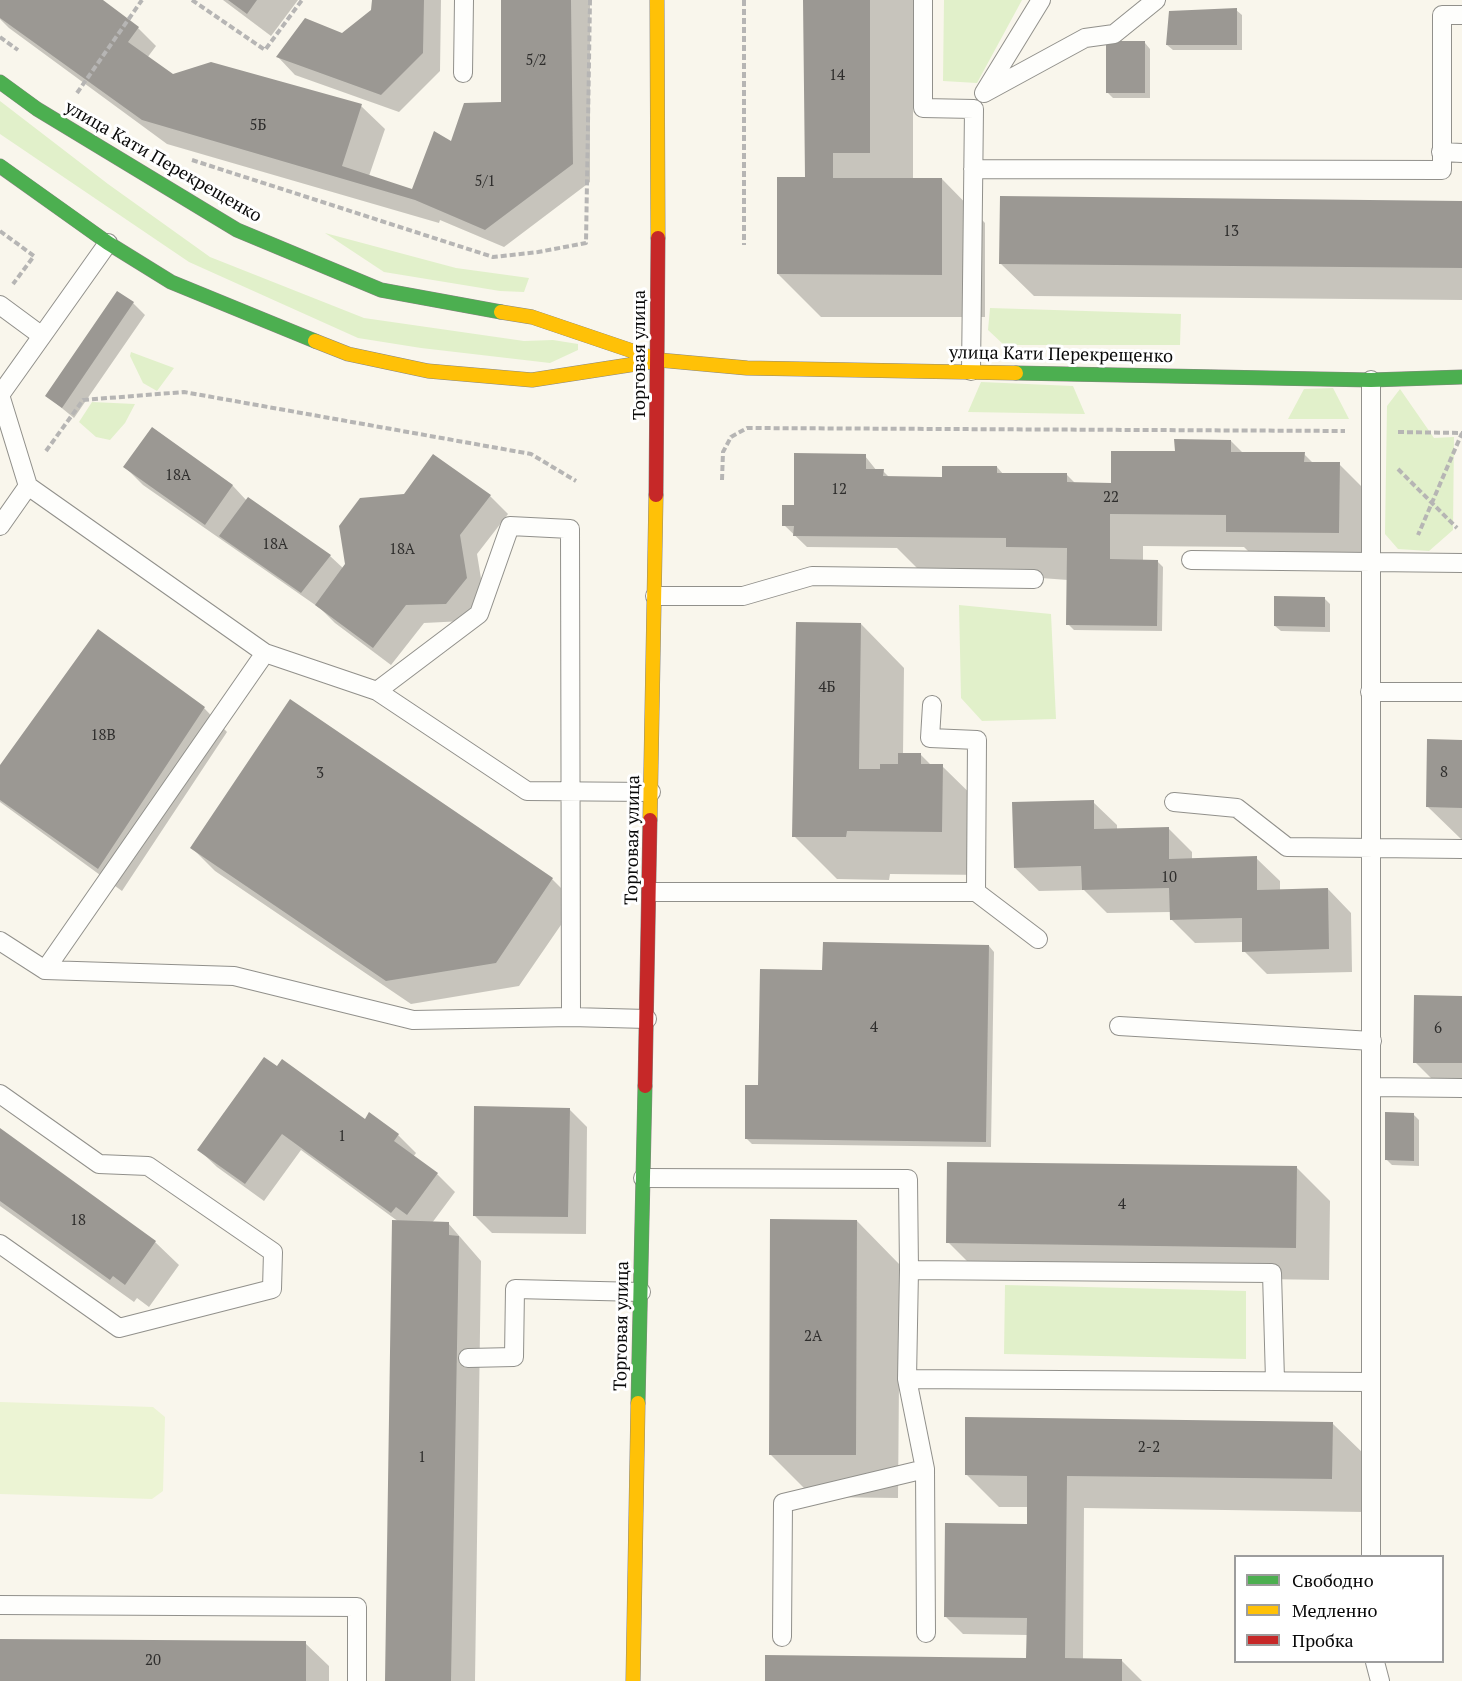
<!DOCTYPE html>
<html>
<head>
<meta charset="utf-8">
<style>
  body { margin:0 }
  #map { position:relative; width:1462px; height:1681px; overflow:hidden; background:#f9f6ec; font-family:"PT Serif",serif }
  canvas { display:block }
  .legend { position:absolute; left:1234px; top:1555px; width:210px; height:108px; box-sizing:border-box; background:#fff; border:2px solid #9d9d9d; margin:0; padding:8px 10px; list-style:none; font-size:18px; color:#090909 }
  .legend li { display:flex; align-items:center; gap:12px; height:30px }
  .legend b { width:30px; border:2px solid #9d9d9d }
</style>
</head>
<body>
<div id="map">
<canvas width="1462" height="1681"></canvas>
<ul class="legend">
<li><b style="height:8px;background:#4caf50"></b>Свободно</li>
<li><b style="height:8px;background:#ffc107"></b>Медленно</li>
<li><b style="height:8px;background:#c62828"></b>Пробка</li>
</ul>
</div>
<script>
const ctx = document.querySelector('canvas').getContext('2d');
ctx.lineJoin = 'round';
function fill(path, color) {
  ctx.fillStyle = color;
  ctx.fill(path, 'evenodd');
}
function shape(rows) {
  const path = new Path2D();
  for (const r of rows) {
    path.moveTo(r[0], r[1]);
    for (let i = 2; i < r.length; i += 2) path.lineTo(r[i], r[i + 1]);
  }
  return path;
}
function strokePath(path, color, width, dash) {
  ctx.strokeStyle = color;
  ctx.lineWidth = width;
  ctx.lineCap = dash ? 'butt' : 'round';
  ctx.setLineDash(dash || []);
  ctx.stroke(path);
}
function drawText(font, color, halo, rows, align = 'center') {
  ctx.font = font + ' "PT Serif",serif';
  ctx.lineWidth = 6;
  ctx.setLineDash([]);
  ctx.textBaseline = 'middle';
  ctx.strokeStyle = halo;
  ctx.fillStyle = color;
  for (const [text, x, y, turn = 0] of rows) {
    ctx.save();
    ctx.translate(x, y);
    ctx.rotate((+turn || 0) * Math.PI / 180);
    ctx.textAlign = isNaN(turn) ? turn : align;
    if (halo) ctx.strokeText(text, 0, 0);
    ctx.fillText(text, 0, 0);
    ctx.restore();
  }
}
fill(shape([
  [944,0,1022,0,977,83,943,81],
  [0,101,108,184,210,257,364,318,524,341,553,340,578,344,578,350,550,363,421,348,358,338,189,262,0,134],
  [325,233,456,268,529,278,524,292,500,291,384,272],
  [990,308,1181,314,1180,345,1004,345,988,330],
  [131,352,174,368,157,391,143,383,130,356],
  [981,382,1073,386,1085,414,968,412],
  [1333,388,1349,419,1288,419,1304,389],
  [1400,389,1434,438,1454,437,1453,530,1429,551,1398,549,1385,534,1387,406],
  [92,402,135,404,125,423,110,440,96,437,79,422],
  [959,605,1051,614,1056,719,982,721,961,698],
  [1005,1285,1246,1291,1246,1359,1004,1354]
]), '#e1f0ca');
fill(shape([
  [0,1402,153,1407,165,1417,163,1491,152,1499,0,1494]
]), '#ecf4d4');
fill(shape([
  [0,0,100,0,138,28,156,46,147,58,173,76,361,106,385,129,369,176,413,190,451,143,502,103,503,0,590,0,590,182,504,247,440,220,439,223,167,144,9,28,0,19],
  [223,0,298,0,271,36],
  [373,0,441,0,440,71,399,112,295,75,278,57,342,35,373,11],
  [805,0,913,0,913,179,942,179,985,223,985,317,821,317,778,274,806,179],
  [1236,10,1242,15,1242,50,1173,50,1167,45],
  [1145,43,1150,49,1150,98,1113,98,1108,93],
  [1462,202,1462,300,1034,296,1000,263],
  [133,303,145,315,74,418,47,396],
  [152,429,233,486,247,501,330,556,344,569,405,496,490,496,508,514,477,554,484,597,464,621,424,623,391,665,335,623,321,609,143,485,125,467],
  [1231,441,1243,453,1304,454,1314,464,1339,464,1372,497,1372,566,1261,564,1244,547,1143,546,1143,561,1157,561,1163,567,1162,631,1074,630,1068,624,1068,580,918,569,897,548,807,547,784,525,796,506,865,456,877,471,883,471,890,478,944,478,997,467,1003,474,1067,475,1076,484,1112,484,1176,453],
  [1324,598,1330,604,1330,632,1281,631,1275,626],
  [861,624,904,668,903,755,921,755,932,766,942,766,986,809,985,875,890,874,889,880,837,879,794,836],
  [204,708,227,732,122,891,0,802,0,768],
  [1462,741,1462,840,1428,807],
  [1093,802,1117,825,1117,830,1168,828,1192,852,1192,860,1256,858,1280,881,1280,891,1328,889,1351,913,1352,972,1267,974,1244,951,1243,942,1195,943,1171,919,1171,912,1107,913,1084,890,1039,891,1015,868],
  [192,848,552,879,576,903,519,986,411,1004,215,871],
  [989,946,994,952,991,1147,752,1144,746,1138,760,1087,823,972],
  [1462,997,1462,1096,1448,1095,1415,1062],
  [265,1059,365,1121,398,1135,416,1153,413,1157,437,1174,455,1192,432,1223,448,1223,481,1261,475,1681,386,1681,399,1222,301,1150,264,1201,217,1167,199,1150],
  [569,1109,587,1127,586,1234,492,1233,474,1215],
  [1413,1114,1419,1120,1419,1166,1392,1165,1386,1159],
  [0,1130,155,1242,179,1265,149,1307,137,1298,134,1302,0,1206],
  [1297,1168,1330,1201,1329,1280,981,1275,948,1242],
  [857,1221,900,1265,898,1498,813,1497,770,1454],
  [1332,1423,1366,1456,1365,1512,1084,1508,1083,1660,1121,1660,1142,1681,766,1681,1028,1659,1028,1635,963,1634,945,1616,1028,1525,1028,1507,999,1507,966,1474],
  [0,1640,305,1643,329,1666,329,1681,0,1681]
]), '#0003');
fill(shape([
  [0,0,103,0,139,27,128,42,173,74,211,62,362,104,342,166,412,189,434,131,451,141,464,103,501,102,501,0,571,0,573,164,485,230,415,200,142,120,0,18],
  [228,0,257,0,247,14],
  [372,0,424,0,423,53,381,95,276,57,305,18,342,33,371,10],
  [803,0,870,0,870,153,833,153,833,178,942,178,942,275,777,274,777,177,805,177],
  [1237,8,1237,45,1166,45,1169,11],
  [1106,41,1145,41,1145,93,1106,93],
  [1000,196,1462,201,1462,268,999,264],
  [117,291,134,302,62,408,45,396],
  [152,427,233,485,205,525,123,467],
  [1174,439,1231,440,1231,452,1305,452,1304,462,1340,462,1339,533,1226,532,1226,515,1110,514,1110,559,1158,560,1157,626,1066,625,1067,548,1006,547,1006,538,793,536,794,526,782,526,782,505,794,505,794,453,866,454,866,469,884,469,883,476,942,477,942,466,997,466,997,473,1067,473,1067,482,1111,483,1111,451,1175,451],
  [433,454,491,495,460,535,467,578,446,604,406,605,373,648,315,605,345,564,339,526,360,498,404,494],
  [248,497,331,555,301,593,219,536],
  [1274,596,1325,597,1325,627,1274,626],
  [796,622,861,623,859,769,880,769,880,764,898,764,898,753,921,753,921,764,943,764,942,832,847,831,846,837,792,837],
  [98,629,205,707,98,869,0,800,0,765],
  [290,699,553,878,496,963,386,981,190,848],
  [1427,739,1462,740,1462,808,1426,807],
  [1094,800,1094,829,1169,827,1169,859,1257,856,1257,890,1328,888,1329,949,1242,952,1242,918,1170,920,1169,888,1082,890,1081,866,1014,868,1012,802],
  [823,942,989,945,986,1142,745,1139,745,1085,758,1085,760,969,822,970],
  [1414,995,1462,996,1462,1063,1413,1063],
  [264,1057,277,1066,282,1059,365,1119,369,1112,399,1134,394,1141,438,1173,407,1215,396,1207,391,1213,282,1134,245,1184,197,1150],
  [474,1106,570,1108,568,1217,473,1216],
  [1385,1112,1414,1113,1414,1161,1385,1160],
  [0,1128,156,1241,125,1285,113,1276,110,1280,0,1201],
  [947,1162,1297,1166,1296,1248,946,1243],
  [770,1219,857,1220,856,1455,769,1455],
  [392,1220,449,1222,449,1235,459,1236,451,1681,385,1681],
  [965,1417,1333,1422,1332,1479,1067,1476,1065,1658,1122,1659,1122,1681,765,1681,765,1655,1026,1658,1027,1618,944,1617,945,1523,1027,1524,1027,1476,965,1475],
  [0,1639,306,1641,306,1681,0,1681]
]), '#9b9893');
const lane = shape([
  [923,0,923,108,974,109,971,371],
  [463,73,464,0],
  [984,93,1085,38,1114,34,1156,0],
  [984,93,1041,0],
  [1441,152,1462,153],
  [973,169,1442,170,1442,15,1462,15],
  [0,305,42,336,108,243],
  [42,336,0,395,28,486,265,653,377,691,527,791,651,792],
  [1371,380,1371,1556],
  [0,526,28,486],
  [1191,560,1462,563],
  [655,596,743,596,812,576,1034,579],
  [377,691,479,614,510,526,570,529,571,1017],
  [1370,692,1462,692],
  [932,705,930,738,977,740,976,892],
  [1174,802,1237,808,1287,847,1462,849],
  [651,892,976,892,1038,939],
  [0,941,45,970,234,976,413,1020,571,1017,647,1019],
  [45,970,265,653],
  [1119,1026,1372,1041],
  [1373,1087,1462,1088],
  [0,1094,99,1164,148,1166,273,1252,272,1289,119,1328,0,1244],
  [643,1178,908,1179,909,1270],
  [468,1358,514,1357,515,1289,641,1292],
  [907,1379,909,1270,1272,1273,1275,1380],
  [0,1605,357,1607,357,1681],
  [926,1633,925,1469,907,1379,1371,1382],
  [782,1637,783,1503,925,1469],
  [1375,1662,1380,1681]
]);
const fast = shape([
  [0,82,37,109,237,230,381,290,501,312],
  [0,166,108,243,171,282,315,341],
  [1016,373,1371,380,1462,377],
  [638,1403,645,1086]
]);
const slow = shape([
  [657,0,658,238],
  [501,312,532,317,659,360,747,368,1016,373],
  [315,341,348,354,428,371,532,380,655,361],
  [650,820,656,495],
  [633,1681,638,1403]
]);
const jam = shape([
  [656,495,658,238],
  [645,1086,650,820]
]);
strokePath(lane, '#91908b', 20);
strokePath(fast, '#888682', 15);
strokePath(slow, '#888682', 15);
strokePath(jam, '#888682', 15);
strokePath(shape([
  [192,0,265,50,302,0],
  [744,0,744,245],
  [0,37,18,50],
  [77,93,142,0],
  [192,160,493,257,538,252,586,243,590,0],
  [0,231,34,256,13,284],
  [1398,432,1462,433,1418,535],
  [46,451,83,400,184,392,531,454,576,481],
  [1398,469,1457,528],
  [722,480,723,452,731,437,747,428,1345,431]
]), '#b6b5b4', 4, [6, 3]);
strokePath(lane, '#fefefc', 18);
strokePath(fast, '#4caf50', 14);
strokePath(slow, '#ffc107', 14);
strokePath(jam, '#c62828', 14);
drawText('15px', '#2e2d2c', null, [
  ["5/2",536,61],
  ["14",837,76],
  ["5Б",258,126],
  ["5/1",485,182],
  ["13",1231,232],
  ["18А",178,476],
  ["12",839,490],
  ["22",1111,498],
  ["18А",275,545],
  ["18А",402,550],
  ["4Б",827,688],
  ["18В",103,736],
  ["8",1444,773],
  ["3",320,774],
  ["10",1169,878],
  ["4",874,1028],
  ["6",1438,1029],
  ["1",342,1137],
  ["4",1122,1205],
  ["18",78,1221],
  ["2А",813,1337],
  ["2-2",1149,1448],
  ["1",422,1458],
  ["20",153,1661]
]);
drawText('18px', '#090909', '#fff', [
  ["улица Кати Перекрещенко",163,162,30],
  ["Торговая улица",640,355,-90],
  ["улица Кати Перекрещенко",1061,355,1],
  ["Торговая улица",633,840,-89],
  ["Торговая улица",622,1326,-89]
]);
</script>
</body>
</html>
